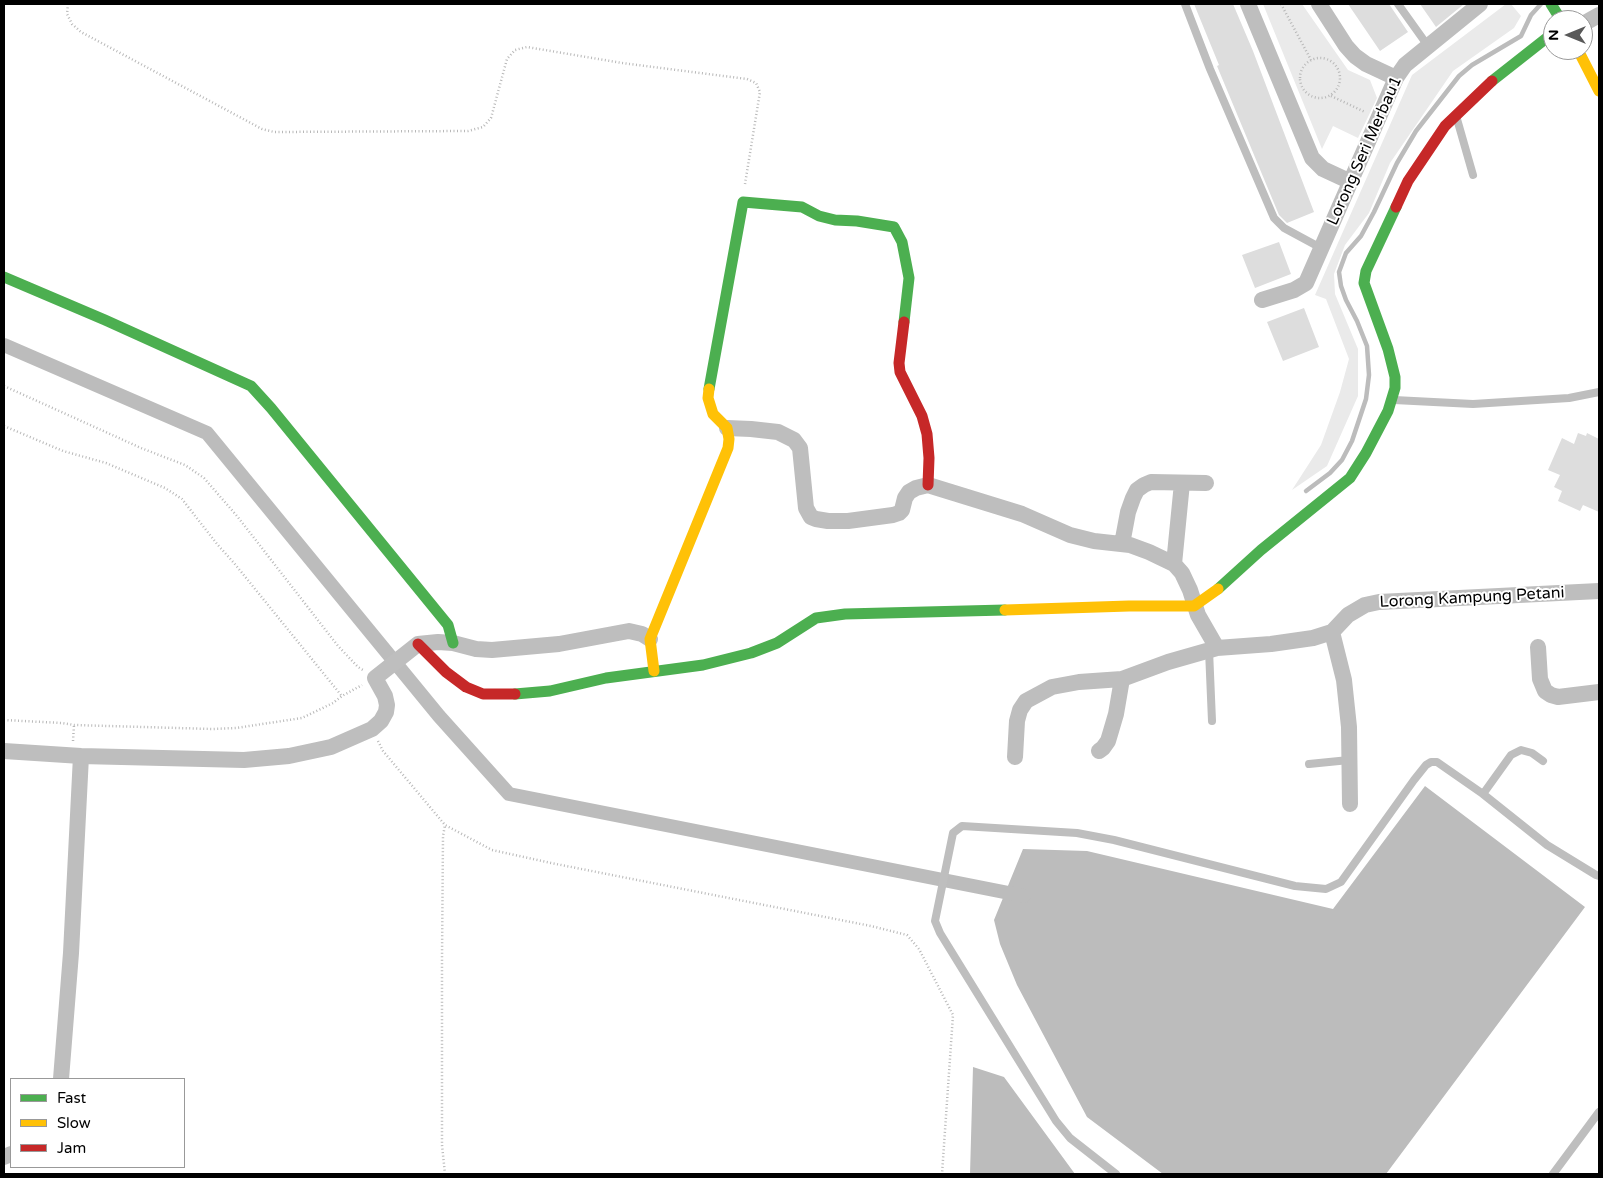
<!DOCTYPE html>
<html>
<head>
<meta charset="utf-8">
<style>
  body { margin:0 }
  #map { position:relative; width:1603px; height:1178px; overflow:hidden; background:#fff; font-family:"Varela Round",sans-serif }
  canvas { display:block }
  .frame { position:absolute; inset:0; border:5px solid #000; pointer-events:none }
  .legend { position:absolute; left:10px; top:1078px; width:175px; height:90px; box-sizing:border-box; background:#fff; border:1px solid #999; margin:0; padding:6px 9px; list-style:none; font-size:15px; color:#000 }
  .legend li { display:flex; align-items:center; gap:10px; height:25px }
  .legend b { width:25px; border:1px solid #999 }
  .north { position:absolute; left:1543px; top:10px; width:50px; height:50px; box-sizing:border-box; background:#fff; border:1px solid #999; border-radius:50%; rotate:270deg; font-size:14px; font-weight:700; line-height:20px; text-align:center; color:#000 }
  .north::after { content:''; display:block; margin:auto; width:18px; height:22px; background:#595959; clip-path:polygon(50% 0,100% 100%,50% 72%,0 100%) }
</style>
</head>
<body>
<div id="map">
<canvas width="1603" height="1178"></canvas>
<div class="frame"></div>
<ul class="legend">
<li><b style="height:6px;background:#4caf50"></b>Fast</li>
<li><b style="height:6px;background:#ffc107"></b>Slow</li>
<li><b style="height:6px;background:#c62828"></b>Jam</li>
</ul>
<div class="north">N</div>
</div>
<script>
const c = document.querySelector('canvas').getContext('2d');
c.lineJoin = 'round';
function fill(path, color) { c.fillStyle = color; c.fill(path, 'evenodd'); }
const poly = rows => new Path2D(rows.map(r => 'M' + r).join(''));
function strokePath(path, color, width, dash) { c.strokeStyle = color; c.lineWidth = width; c.lineCap = dash ? 'butt' : 'round'; c.setLineDash(dash || []); c.stroke(path); }
function label(font, color, halo, rows, align = 'center') {
  c.font = font + ' "Varela Round",sans-serif'; c.lineWidth = 4; c.setLineDash([]); c.textBaseline = 'middle'; c.strokeStyle = halo; c.fillStyle = color; for (const [text, x, y, turn = 0] of rows) {
    c.save(); c.translate(x, y); c.rotate((+turn || 0) * Math.PI / 180); c.textAlign = isNaN(turn) ? turn : align; if (halo) c.strokeText(text, 0, 0); c.fillText(text, 0, 0); c.restore();
  }
}
const green = poly([
  [1263,4,1302,4,1348,70,1370,80,1377,98,1358,138,1333,126,1322,149],
  [1506,4,1511,4,1521,16,1514,28,1453,71,1390,163,1369,213,1345,245,1334,274,1335,294,1358,349,1358,396,1327,466,1292,490,1321,445,1340,392,1349,359,1326,299,1315,295,1412,75]
]);
const water = poly([
  [1425,786,1585,907,1386,1174,1163,1174,1087,1117,1017,985,1000,944,994,920,1023,849,1087,851,1333,909],
  [973,1067,1004,1077,1075,1174,970,1174]
]);
const stream = poly([
  [1306,491,1330,473,1342,460,1352,441,1366,399,1369,375,1367,346,1357,321,1346,300,1341,286,1339,272,1346,253,1361,236,1374,212,1397,163,1416,131,1459,76,1472,65,1521,36,1531,15,1541,4]
]);
const canal = poly([
  [4,345,207,433,439,716,509,794,1024,896]
]);
const building = poly([
  [1194,4,1233,4,1253,51,1314,212,1287,223,1279,215,1217,66,1219,65],
  [1348,4,1389,4,1408,32,1380,51],
  [1420,4,1464,4,1436,27],
  [1279,242,1291,274,1255,288,1242,255],
  [1304,308,1319,347,1283,361,1267,322],
  [1578,433,1586,436,1587,433,1599,439,1599,512,1583,505,1580,511,1558,501,1562,491,1554,487,1560,475,1548,470,1562,438,1574,444]
]);
const path = poly([
  [68,4,67,14,72,24,81,32,262,129,274,132,468,131,483,127,491,118,507,59,515,50,527,47,622,63,747,79,756,83,760,92,745,184],
  [1281,4,1311,60],
  '1300 78a20 20 0 1 1 40 0a20 20 0 1 1-40 0Z',
  [1331,96,1365,112],
  [4,386,141,448,185,465,204,478,237,516,338,646,358,667,363,670],
  [4,426,63,451,106,463,165,488,182,499,217,544,234,563,341,695],
  [4,720,62,723,74,725,212,729,236,728,302,718,333,703,342,696,362,685],
  [73,741,74,725],
  [378,741,383,751,445,825,492,850,551,863,871,926,907,935,919,949,953,1015,942,1174],
  [445,1174,442,1145,442,960,443,836,445,825]
]);
const lane = poly([
  [1185,4,1210,69,1274,218,1284,228,1321,248],
  [1398,4,1428,46],
  [1457,119,1473,175],
  [1394,400,1473,404,1569,398,1599,392],
  [1209,650,1212,721],
  [1543,761,1532,753,1521,750,1511,755,1483,794,1547,845,1596,875,1599,876],
  [1309,764,1349,760],
  [1116,1174,1070,1138,1056,1121,940,933,935,921,953,833,962,826,1077,833,1114,840,1295,886,1326,889,1341,882,1414,780,1426,765,1431,762,1437,762,1483,794],
  [1553,1174,1599,1112]
]);
const street = poly([
  [1248,4,1312,158,1323,169,1351,182],
  [1319,4,1346,46,1355,56,1366,64,1396,78],
  [1583,24,1599,15],
  [1262,300,1294,290,1306,283,1396,78,1405,65,1480,4],
  [727,428,751,429,778,432,794,440,800,448,806,508,811,517,816,519,828,521,848,521,893,515,899,513,902,510,905,498,909,492,916,488,928,485,1022,514,1070,535,1094,541,1130,545,1149,552,1174,564,1182,573,1190,590,1198,615,1217,648],
  [1122,544,1128,512,1133,498,1137,490,1144,485,1151,482,1206,483],
  [1174,564,1182,483],
  [1332,632,1344,680,1349,727,1350,804],
  [1538,647,1540,679,1545,691,1551,695,1558,697,1599,692],
  [4,751,81,756,244,760,289,756,331,747,372,729,381,721,386,712,387,705,385,696,375,678,418,644,438,642,453,643,476,649,492,650,559,644,629,631,642,634,650,639],
  [1099,751,1103,748,1108,741,1111,731,1116,714,1122,679],
  [1015,757,1017,721,1020,710,1026,701,1052,687,1079,682,1122,679,1168,662,1217,648,1271,644,1313,638,1332,632,1348,615,1365,605,1379,602,1599,591],
  [61,1079,71,953,81,756],
  [4,1157,11,1154]
]);
const fast = poly([
  [1551,4,1561,20],
  [1492,81,1553,33],
  [4,277,105,320,251,386,271,408,448,625,453,643],
  [709,389,743,202,802,207,819,216,835,220,857,221,894,227,902,242,909,278,904,322],
  [1218,589,1261,550,1350,478,1366,453,1388,411,1395,388,1395,377,1388,349,1364,283,1366,271,1396,207],
  [515,694,550,691,606,678,703,665,751,653,777,643,816,618,845,614,1005,610]
]);
const slow = poly([
  [1578,50,1599,91],
  [1005,610,1129,606,1194,606,1218,589],
  [654,671,650,639,728,448,729,439,727,428,713,414,708,398,709,389]
]);
const jam = poly([
  [1396,207,1408,181,1445,126,1492,81],
  [904,322,899,363,900,372,922,416,927,434,929,458,928,485],
  [418,644,446,672,466,687,483,694,515,694]
]);
const streetNames = [
  ["Lorong Seri Merbau1",1365,151,-66],
  ["Lorong Kampung Petani",1472,598,-3]
];
fill(green, '#eaeaea');
fill(water, '#bcbcbc');
strokePath(stream, '#bcbcbc', 4.5);
strokePath(canal, '#bcbcbc', 14);
fill(building, '#ddd');
strokePath(path, '#b8b8b8', 2.5, [1, 2.5]);
strokePath(lane, '#bebebe', 8);
strokePath(street, '#bebebe', 16);
strokePath(fast, '#4caf50', 11);
strokePath(slow, '#ffc107', 11);
strokePath(jam, '#c62828', 11);
label('16px', '#000', '#fff', streetNames);
</script>
</body>
</html>
